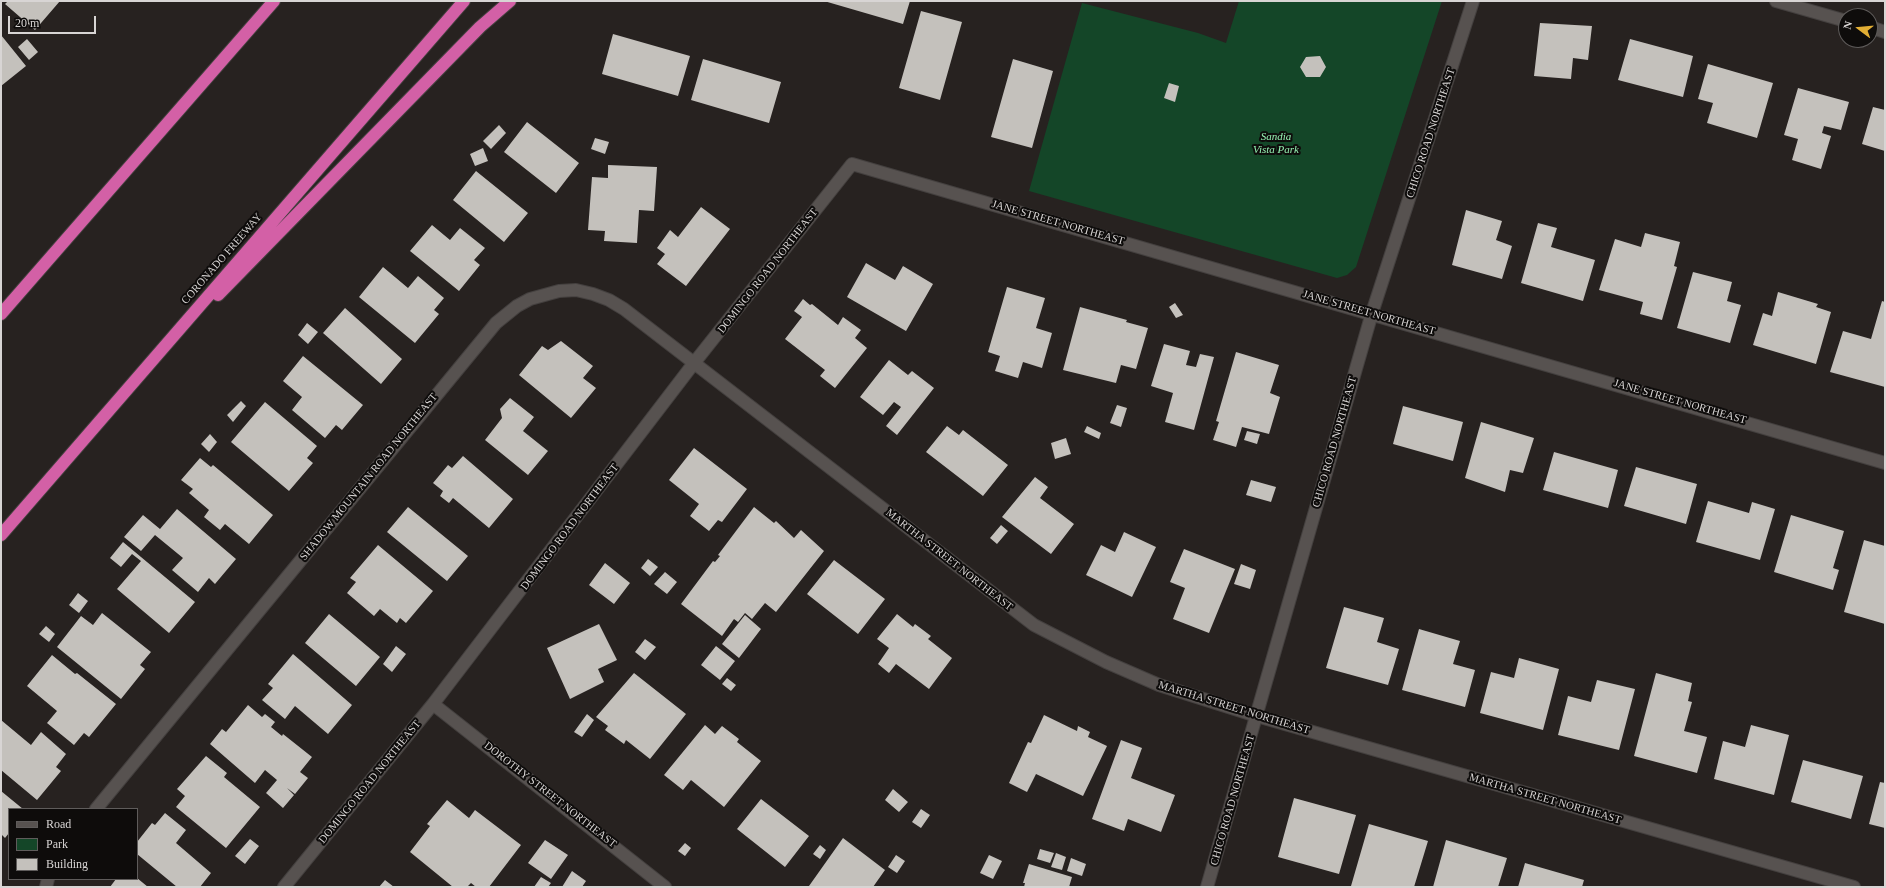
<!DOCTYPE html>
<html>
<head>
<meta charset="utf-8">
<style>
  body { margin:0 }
  #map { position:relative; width:1886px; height:888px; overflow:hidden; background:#272220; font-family:"Times New Roman",serif }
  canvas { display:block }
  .frame { position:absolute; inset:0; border:2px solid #d8d5d4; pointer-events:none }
  .legend { position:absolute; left:8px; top:808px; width:130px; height:72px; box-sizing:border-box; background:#0e0c0b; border:1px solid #5f5c5b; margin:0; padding:5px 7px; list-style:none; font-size:12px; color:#d8d5d4 }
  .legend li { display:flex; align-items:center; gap:8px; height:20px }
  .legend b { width:20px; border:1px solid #5f5c5b }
  .north { position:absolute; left:1838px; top:8px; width:40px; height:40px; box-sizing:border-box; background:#0e0c0b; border:1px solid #5f5c5b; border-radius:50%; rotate:286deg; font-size:11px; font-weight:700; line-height:16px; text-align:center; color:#d8d5d4 }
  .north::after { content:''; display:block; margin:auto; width:14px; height:18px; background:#e2ae34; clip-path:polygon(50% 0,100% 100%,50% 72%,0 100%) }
  .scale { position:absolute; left:8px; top:16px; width:88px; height:18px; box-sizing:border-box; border:2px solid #d8d5d4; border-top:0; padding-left:5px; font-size:12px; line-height:14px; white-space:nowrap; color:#d8d5d4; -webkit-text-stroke:3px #0e0c0b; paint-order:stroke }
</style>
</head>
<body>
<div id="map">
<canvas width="1886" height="888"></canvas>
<div class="frame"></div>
<ul class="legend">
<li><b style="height:5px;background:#575250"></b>Road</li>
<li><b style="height:11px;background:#144628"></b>Park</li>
<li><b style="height:11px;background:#c4c1bc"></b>Building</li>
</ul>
<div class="north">N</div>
<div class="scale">20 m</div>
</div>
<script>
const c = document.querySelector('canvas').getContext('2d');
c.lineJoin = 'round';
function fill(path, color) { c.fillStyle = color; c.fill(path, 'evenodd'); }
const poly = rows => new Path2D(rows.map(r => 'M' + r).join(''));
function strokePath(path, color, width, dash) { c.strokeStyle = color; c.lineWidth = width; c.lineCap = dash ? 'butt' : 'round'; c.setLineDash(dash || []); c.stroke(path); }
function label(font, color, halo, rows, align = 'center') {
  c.font = font + ' "Times New Roman",serif'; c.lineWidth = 4; c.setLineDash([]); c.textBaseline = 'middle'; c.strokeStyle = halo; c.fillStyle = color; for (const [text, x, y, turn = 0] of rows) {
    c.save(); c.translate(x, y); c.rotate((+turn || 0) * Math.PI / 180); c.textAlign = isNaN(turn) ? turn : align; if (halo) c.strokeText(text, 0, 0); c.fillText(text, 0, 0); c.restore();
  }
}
const green = poly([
  [1239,1,1442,1,1356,267,1347,275,1337,278,1029,191,1082,3,1198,33,1226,43]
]);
const building = poly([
  [8,1,60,1,35,30,5,4],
  [824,1,910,1,903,24],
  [921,11,962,22,940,100,899,88],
  [1540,23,1592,26,1588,60,1573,58,1571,79,1534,76],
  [613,34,690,56,678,96,602,74],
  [1,35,26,66,1,86],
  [27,39,38,52,29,60,18,47],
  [1630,39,1693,56,1683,97,1618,80],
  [1320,56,1326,67,1320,77,1306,77,1300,67,1306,57],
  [703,59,781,82,769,123,691,100],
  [1013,59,1053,71,1032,148,991,137],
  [1708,64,1773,83,1757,138,1707,123,1713,103,1698,99],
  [1169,83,1179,86,1175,102,1164,98],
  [1798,88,1849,102,1841,130,1824,126,1822,133,1831,136,1821,169,1792,160,1798,139,1784,135],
  [1873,107,1885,110,1885,151,1862,144],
  [527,122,579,163,556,193,504,152],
  [499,125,506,133,491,149,483,141],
  [595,138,609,142,605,154,591,149],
  [483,148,488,161,475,166,470,154],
  [608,165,657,167,654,211,639,210,637,243,604,241,605,231,588,230,592,177,608,178],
  [476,171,528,213,504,242,453,200],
  [701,207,730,229,686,286,657,264,665,254,657,248,670,230,678,237],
  [1466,210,1502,221,1496,240,1512,246,1502,279,1452,265],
  [1538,223,1557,228,1551,247,1595,260,1583,301,1521,283],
  [432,225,450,240,460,228,485,248,474,260,480,265,459,291,410,251],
  [1645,233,1680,242,1674,266,1677,267,1662,320,1640,314,1643,302,1599,290,1615,239,1641,247],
  [866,263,895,280,903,266,933,284,906,331,847,297],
  [383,267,408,288,418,276,444,298,434,310,439,314,415,343,359,297],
  [1693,272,1732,282,1727,301,1741,305,1730,343,1677,328],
  [1007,287,1045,298,1036,328,1052,333,1042,368,1023,362,1018,378,995,371,1000,356,988,352],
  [1778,292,1818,304,1816,307,1831,312,1816,364,1753,345,1763,313,1772,316],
  [803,299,810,305,812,304,838,325,843,317,861,330,855,338,867,348,835,388,820,376,825,370,785,339,802,317,794,311],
  [1882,301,1885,302,1885,387,1830,372,1843,331,1871,339],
  [1175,303,1183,315,1176,318,1169,307],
  [1080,307,1127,320,1126,322,1148,328,1136,369,1121,365,1116,383,1063,370],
  [345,308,402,359,381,384,323,333],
  [307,323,318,332,308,344,298,335],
  [561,341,593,366,583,378,596,388,571,418,519,375,542,346,548,350],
  [1164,344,1190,351,1186,365,1196,367,1200,354,1214,357,1194,430,1165,422,1173,393,1151,386],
  [1236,352,1279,365,1270,393,1280,397,1269,434,1242,427,1236,447,1213,440,1219,422,1216,421],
  [303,356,363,405,342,430,336,425,325,438,292,410,302,397,283,381],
  [889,360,908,375,912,371,934,388,897,435,886,426,901,407,894,402,883,415,860,397],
  [510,398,534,417,523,431,548,451,528,475,485,440,502,418,500,409],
  [241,401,246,406,233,422,227,415],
  [265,402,317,446,307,458,313,463,289,491,231,442],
  [1117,405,1127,408,1121,427,1110,423],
  [1403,406,1463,422,1453,461,1393,444],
  [1481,422,1534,438,1523,473,1510,470,1505,492,1465,478],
  [947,426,959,435,963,430,1008,465,983,496,926,452],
  [1087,426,1101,433,1099,439,1084,432],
  [1247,431,1260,434,1257,444,1244,440],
  [210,434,217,442,209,452,201,444],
  [1066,438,1071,454,1055,459,1051,443],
  [694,448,747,489,722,522,718,520,709,531,690,516,699,504,669,480],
  [1554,452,1618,470,1608,508,1543,490],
  [463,456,513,499,489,528,453,498,449,503,440,496,443,491,433,483,448,465,452,468],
  [200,458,211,467,213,465,273,515,249,544,225,524,220,530,204,517,209,510,189,493,193,489,181,480],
  [1636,467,1697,484,1686,524,1624,506],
  [1035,477,1048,487,1040,498,1074,524,1051,554,1002,517],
  [1251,480,1276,487,1271,502,1246,495],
  [1708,501,1749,513,1752,502,1775,509,1760,560,1696,542],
  [408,507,468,556,447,581,387,532],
  [754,507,774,523,776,521,794,538,801,530,824,551,776,612,765,603,752,619,745,613,738,622,734,619,722,636,681,604,713,561,715,562,720,556,718,555],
  [177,509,236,559,215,584,209,578,198,592,172,570,183,558,155,535,141,551,124,537,143,515,160,529],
  [1791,515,1844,531,1833,568,1839,570,1833,590,1774,572],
  [1001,525,1008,531,997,544,990,538],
  [1124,532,1156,547,1132,597,1086,575,1101,545,1115,552],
  [1864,540,1885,546,1885,624,1844,612],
  [123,542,195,602,169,633,117,589,141,561,132,554,121,567,110,558],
  [378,545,433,591,406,623,400,618,397,623,380,609,374,616,347,593,356,582,350,578],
  [1184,549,1235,569,1209,633,1173,619,1185,588,1170,582],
  [648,559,658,567,650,576,641,568],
  [834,560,885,599,858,634,807,594],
  [605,563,630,583,614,604,589,585],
  [1241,564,1256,570,1250,589,1234,584],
  [665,572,677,582,667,594,654,584],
  [78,593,88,601,79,613,69,605],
  [1344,607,1384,618,1377,642,1399,649,1388,685,1326,668],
  [102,613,151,652,140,665,145,669,121,699,57,647,81,616,93,625],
  [329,614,380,657,356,686,305,643],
  [897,614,913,627,915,624,931,636,928,639,952,658,929,689,896,664,889,673,878,664,889,648,877,639],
  [745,615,761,629,739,658,722,644],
  [599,624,617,660,598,669,604,682,570,699,547,648],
  [46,626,55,634,49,642,39,634],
  [1419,629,1460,641,1453,664,1475,670,1465,707,1402,690],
  [645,639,656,647,645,660,635,652],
  [396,646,406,654,392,672,383,664],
  [716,646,735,661,720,680,701,665],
  [293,654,352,705,328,734,295,706,285,719,262,700,273,688,268,684],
  [52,655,75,674,77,673,116,704,89,737,84,733,74,745,47,723,57,711,27,686],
  [1519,658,1559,669,1543,730,1480,713,1491,672,1514,678],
  [634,673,686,714,650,759,626,740,624,744,605,730,608,726,596,717],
  [1656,673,1692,683,1688,701,1692,702,1684,731,1707,737,1697,773,1634,756],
  [727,678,736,685,731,691,722,684],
  [1597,680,1635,689,1619,750,1558,735,1568,696,1591,702],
  [248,705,262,717,265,714,275,722,271,727,282,736,283,734,312,757,300,772,308,778,295,794,287,788,294,795,283,808,266,793,277,780,265,770,255,783,210,744,222,729,226,732],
  [587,714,594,720,582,737,574,732],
  [1044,715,1077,731,1078,726,1090,732,1088,737,1107,746,1083,796,1036,774,1027,792,1009,783,1028,742,1031,743],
  [1,720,31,745,41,732,66,754,56,767,61,771,37,800,1,770],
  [705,725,715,734,722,726,739,739,737,742,761,761,724,807,691,780,683,790,664,775],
  [1751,725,1789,735,1774,795,1714,779,1723,741,1745,747],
  [1121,740,1142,748,1131,778,1175,795,1161,832,1128,819,1124,831,1092,819],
  [206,756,227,773,224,777,260,807,226,848,176,807,185,796,177,789],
  [1803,760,1863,776,1851,819,1791,802],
  [1880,782,1885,783,1885,828,1869,824],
  [893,789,908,802,899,812,885,800],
  [1,791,23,809,9,809,9,833,5,838,1,834],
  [1294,798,1356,815,1339,874,1278,857],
  [761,799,809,836,785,867,737,829],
  [447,800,469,818,475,810,521,845,489,887,476,887,471,883,467,887,453,887,410,852,430,826,427,824],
  [921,809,930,815,921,828,912,822],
  [165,813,186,830,176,843,211,873,200,887,177,887,137,854,137,842,152,823,155,825],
  [1369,824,1428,841,1414,887,1351,886],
  [843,838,885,870,873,887,810,887,809,886],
  [250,839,259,846,245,864,235,856],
  [545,840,568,855,551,879,528,863],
  [1446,840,1507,858,1498,887,1433,887],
  [685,843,691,848,685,856,678,851],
  [820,845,826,850,820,859,813,854],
  [1040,849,1054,853,1050,863,1037,859],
  [1056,853,1066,857,1062,870,1051,867],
  [896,855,905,861,897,873,888,867],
  [989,855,1002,861,993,879,980,873],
  [1071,858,1086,864,1082,876,1067,871],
  [1525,863,1584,880,1582,887,1518,887],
  [1029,864,1072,877,1069,887,1024,887,1025,883,1023,883],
  [572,871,586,881,582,887,562,887],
  [541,877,551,883,548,887,534,887],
  [137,878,148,887,110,887,116,879,137,879],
  [385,880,394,887,379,887]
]);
const street = poly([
  [1776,1,1846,21],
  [1870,27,1885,32],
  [433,704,665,887],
  [96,809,496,323,517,306,530,299,559,291,576,290,593,294,609,300,624,309,1034,625,1106,662,1159,685,1257,716,1854,887],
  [46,887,48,879],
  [284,887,433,704,694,363,852,164,1885,463],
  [1207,887,1372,313,1473,1]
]);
const highway = poly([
  [218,295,480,27,510,1],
  [1,314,274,1],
  [1,535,464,1]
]);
const streetNames = [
  ["CHICO ROAD NORTHEAST",1431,133,-72],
  ["JANE STREET NORTHEAST",1058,223,16],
  ["CORONADO FREEWAY",222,259,-49],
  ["DOMINGO ROAD NORTHEAST",768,271,-52],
  ["JANE STREET NORTHEAST",1369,313,16],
  ["JANE STREET NORTHEAST",1680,402,16],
  ["CHICO ROAD NORTHEAST",1335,442,-74],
  ["SHADOW MOUNTAIN ROAD NORTHEAST",369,477,-51],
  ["DOMINGO ROAD NORTHEAST",570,527,-53],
  ["MARTHA STREET NORTHEAST",949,560,38],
  ["MARTHA STREET NORTHEAST",1234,708,17],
  ["DOMINGO ROAD NORTHEAST",370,782,-51],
  ["DOROTHY STREET NORTHEAST",550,795,38],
  ["MARTHA STREET NORTHEAST",1545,799,16],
  ["CHICO ROAD NORTHEAST",1233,800,-74]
];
const parkNames = [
  ["Sandia",1276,137],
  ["Vista Park",1276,150]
];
fill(green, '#144628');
fill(building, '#c4c1bc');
strokePath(street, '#44403f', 14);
strokePath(highway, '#44403f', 14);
strokePath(street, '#575250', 12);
strokePath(highway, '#d360a6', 12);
label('11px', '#d8d5d4', '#0e0c0b', streetNames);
label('italic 11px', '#96f3b4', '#0e0c0b', parkNames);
</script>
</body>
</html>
